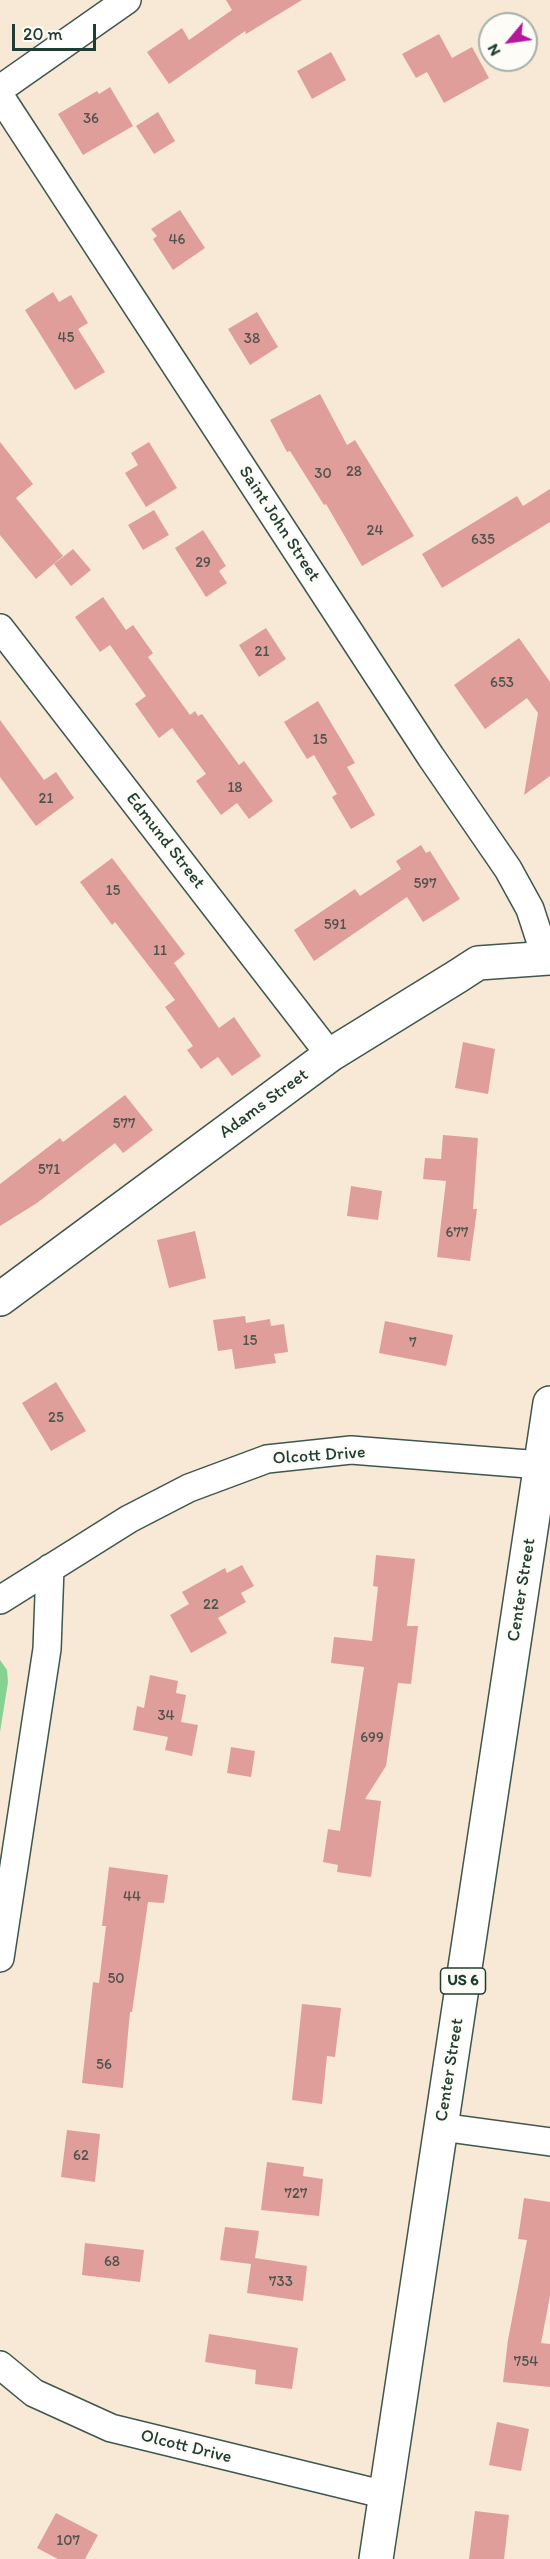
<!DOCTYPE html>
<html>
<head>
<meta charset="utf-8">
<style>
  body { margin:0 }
  #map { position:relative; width:550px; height:2559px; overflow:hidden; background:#f7e9d5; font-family:Itim,sans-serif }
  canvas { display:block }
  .north { position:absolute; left:478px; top:12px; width:60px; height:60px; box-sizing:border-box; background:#fdfcf7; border:2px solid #a4b0a9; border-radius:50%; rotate:241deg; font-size:16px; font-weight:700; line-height:24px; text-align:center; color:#1f3d34 }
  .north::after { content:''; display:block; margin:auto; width:21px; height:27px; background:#b5179e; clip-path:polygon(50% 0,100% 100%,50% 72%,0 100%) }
  .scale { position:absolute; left:12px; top:24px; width:84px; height:27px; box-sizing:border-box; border:3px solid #1f3d34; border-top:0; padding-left:8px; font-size:18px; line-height:21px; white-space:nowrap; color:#1f3d34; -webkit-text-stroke:4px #fdfcf7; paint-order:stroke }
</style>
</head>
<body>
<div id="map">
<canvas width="550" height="2559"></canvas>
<div class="north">N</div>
<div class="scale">20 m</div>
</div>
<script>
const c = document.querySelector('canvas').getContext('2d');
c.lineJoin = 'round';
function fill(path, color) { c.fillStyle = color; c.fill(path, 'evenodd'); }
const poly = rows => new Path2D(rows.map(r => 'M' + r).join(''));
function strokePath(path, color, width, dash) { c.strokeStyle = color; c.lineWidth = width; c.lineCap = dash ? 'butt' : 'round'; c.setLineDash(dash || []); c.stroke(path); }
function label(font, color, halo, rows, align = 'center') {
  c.font = font + ' Itim,sans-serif'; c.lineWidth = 5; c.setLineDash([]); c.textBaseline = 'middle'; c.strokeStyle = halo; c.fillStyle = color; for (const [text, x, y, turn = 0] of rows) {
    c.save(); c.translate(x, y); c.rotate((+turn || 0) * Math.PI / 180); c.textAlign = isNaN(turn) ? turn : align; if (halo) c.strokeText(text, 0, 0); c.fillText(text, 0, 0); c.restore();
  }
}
const green = poly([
  [0,1660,7,1670,8,1682,0,1732]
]);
const building = poly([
  [226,0,302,0,246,34,245,31,169,84,147,52,182,28,189,40,232,10],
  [439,34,452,58,472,47,489,78,444,103,427,72,416,78,402,54],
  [331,52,346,80,312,99,297,71],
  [110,87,133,126,83,155,58,114,97,91,99,94],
  [158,112,175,141,154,154,136,126],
  [180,210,205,248,173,270,153,239,157,236,151,229],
  [53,292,59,302,71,295,88,323,78,329,105,372,75,390,25,310],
  [257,312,278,347,250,365,228,329],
  [320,394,347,445,355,440,414,536,362,566,326,504,324,505,290,451,287,452,270,420],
  [0,442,33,484,16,498,63,556,36,579,0,535],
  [149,442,177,488,146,507,125,473,138,465,131,453],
  [550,489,550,522,442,588,422,554,517,496,523,506],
  [154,510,169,535,143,550,128,525],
  [203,530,226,566,219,571,227,583,206,597,175,548],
  [73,549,91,570,71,586,54,564],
  [103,597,126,630,133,625,153,653,148,657,190,715,195,711,198,716,202,714,239,765,244,761,273,801,249,819,237,803,221,815,196,781,206,774,172,728,159,738,135,704,146,696,110,645,100,652,75,617],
  [266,628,286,659,259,677,239,645],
  [519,638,550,682,550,776,524,795,538,713,527,698,485,729,454,685],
  [318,701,355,763,347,767,375,815,351,829,332,797,337,794,314,755,307,759,284,722],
  [0,720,44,780,56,772,74,798,36,826,0,777],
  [421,845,426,853,430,851,460,899,423,922,407,897,314,961,294,930,355,889,360,896,401,869,396,861],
  [112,858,185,954,174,963,219,1028,234,1017,261,1056,232,1076,218,1057,201,1069,187,1050,193,1046,165,1007,175,1000,115,922,112,925,80,882],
  [463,1042,495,1049,488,1094,455,1088],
  [125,1095,153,1130,123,1153,115,1143,37,1203,0,1226,0,1184,60,1138,63,1142],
  [443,1135,478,1138,473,1209,477,1209,470,1261,437,1257,446,1181,423,1179,425,1158,441,1159],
  [351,1186,382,1191,378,1220,347,1216],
  [195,1231,206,1278,169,1288,157,1240],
  [245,1316,246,1323,270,1319,271,1326,284,1324,288,1352,274,1354,276,1363,235,1369,232,1349,218,1351,213,1320],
  [385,1321,453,1335,446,1366,379,1353],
  [56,1382,86,1431,51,1451,22,1403],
  [376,1555,415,1559,407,1626,418,1626,411,1684,398,1683,386,1766,365,1799,381,1801,371,1877,337,1872,338,1865,323,1862,328,1829,340,1831,364,1667,331,1663,334,1637,372,1641,378,1587,373,1586],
  [242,1565,254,1586,241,1593,246,1602,218,1618,227,1633,191,1653,170,1615,189,1604,182,1592,225,1568,227,1573],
  [150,1675,178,1681,176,1693,186,1695,181,1722,198,1725,192,1756,165,1750,168,1737,133,1730,137,1706,144,1708],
  [231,1747,255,1751,251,1777,227,1773],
  [109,1867,168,1875,164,1903,148,1902,132,2012,130,2012,123,2088,82,2083,93,1982,99,1983,106,1926,102,1926],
  [302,2004,341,2008,335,2057,327,2056,322,2104,292,2100],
  [67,2130,100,2134,95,2182,61,2177],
  [267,2162,304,2167,303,2176,323,2179,319,2216,261,2210],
  [524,2198,550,2202,550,2296,541,2343,550,2344,550,2387,503,2382,508,2340,527,2240,518,2239],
  [225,2227,259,2231,255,2258,307,2266,303,2301,247,2293,251,2264,220,2260],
  [85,2243,144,2250,140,2282,82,2275],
  [209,2334,298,2348,292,2389,255,2384,256,2370,205,2362],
  [497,2422,529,2429,521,2471,489,2465],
  [475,2511,509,2515,504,2559,469,2559],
  [56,2513,98,2535,85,2559,58,2559,37,2548]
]);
const street = poly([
  [0,89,127,0],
  [0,96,431,757,508,869,530,909,546,958],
  [0,628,330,1055],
  [0,1600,129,1519,189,1488,267,1459,351,1450,541,1465],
  [0,1958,47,1649,50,1568],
  [441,2127,550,2142],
  [0,2365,34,2393,111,2428,386,2495]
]);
const secondary = poly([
  [0,1299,330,1055,458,976,478,963,550,958]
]);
const primary = poly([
  [376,2559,550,1403]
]);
const numberNames = [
  ["36",91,119],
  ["46",177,240],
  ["45",66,338],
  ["38",252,339],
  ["28",354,472],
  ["30",323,474],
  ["24",375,531],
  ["635",483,540],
  ["29",203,563],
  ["21",262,652],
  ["653",502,683],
  ["15",320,740],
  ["18",235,788],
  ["21",46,799],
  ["597",425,884],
  ["15",113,891],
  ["591",335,925],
  ["11",160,951],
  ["577",124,1124],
  ["571",49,1170],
  ["677",457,1233],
  ["15",250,1341],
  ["7",413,1343],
  ["25",56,1418],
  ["22",211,1605],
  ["34",166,1716],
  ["699",372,1738],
  ["44",132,1897],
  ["50",116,1979],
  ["56",104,2065],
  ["62",81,2156],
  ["727",296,2194],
  ["68",112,2262],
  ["733",281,2282],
  ["754",526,2362],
  ["107",68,2541]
];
const shields = [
  [463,1981,45]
];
const shieldNames = [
  ["US 6",463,1981]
];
const streetNames = [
  ["Saint John Street",279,524,57],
  ["Edmund Street",165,841,52],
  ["Adams Street",264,1104,-36],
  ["Olcott Drive",319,1456,-4],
  ["Center Street",522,1590,-81],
  ["Center Street",450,2070,-81],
  ["Olcott Drive",186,2447,14]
];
fill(green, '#86d290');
fill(building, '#e09e9b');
strokePath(street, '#3f574c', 30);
strokePath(secondary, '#3f574c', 36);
strokePath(primary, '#3f574c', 36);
strokePath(street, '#fff', 27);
strokePath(secondary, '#fff', 33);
strokePath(primary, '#fff', 33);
label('15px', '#4f554e', null, numberNames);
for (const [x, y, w] of shields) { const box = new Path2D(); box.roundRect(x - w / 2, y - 13, w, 26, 4.5); c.fillStyle = '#fdfcf7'; c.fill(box); strokePath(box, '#1f3d34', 1.5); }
label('bold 16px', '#1f3d34', null, shieldNames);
label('18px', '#1f3d34', '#fdfcf7', streetNames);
</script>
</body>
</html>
